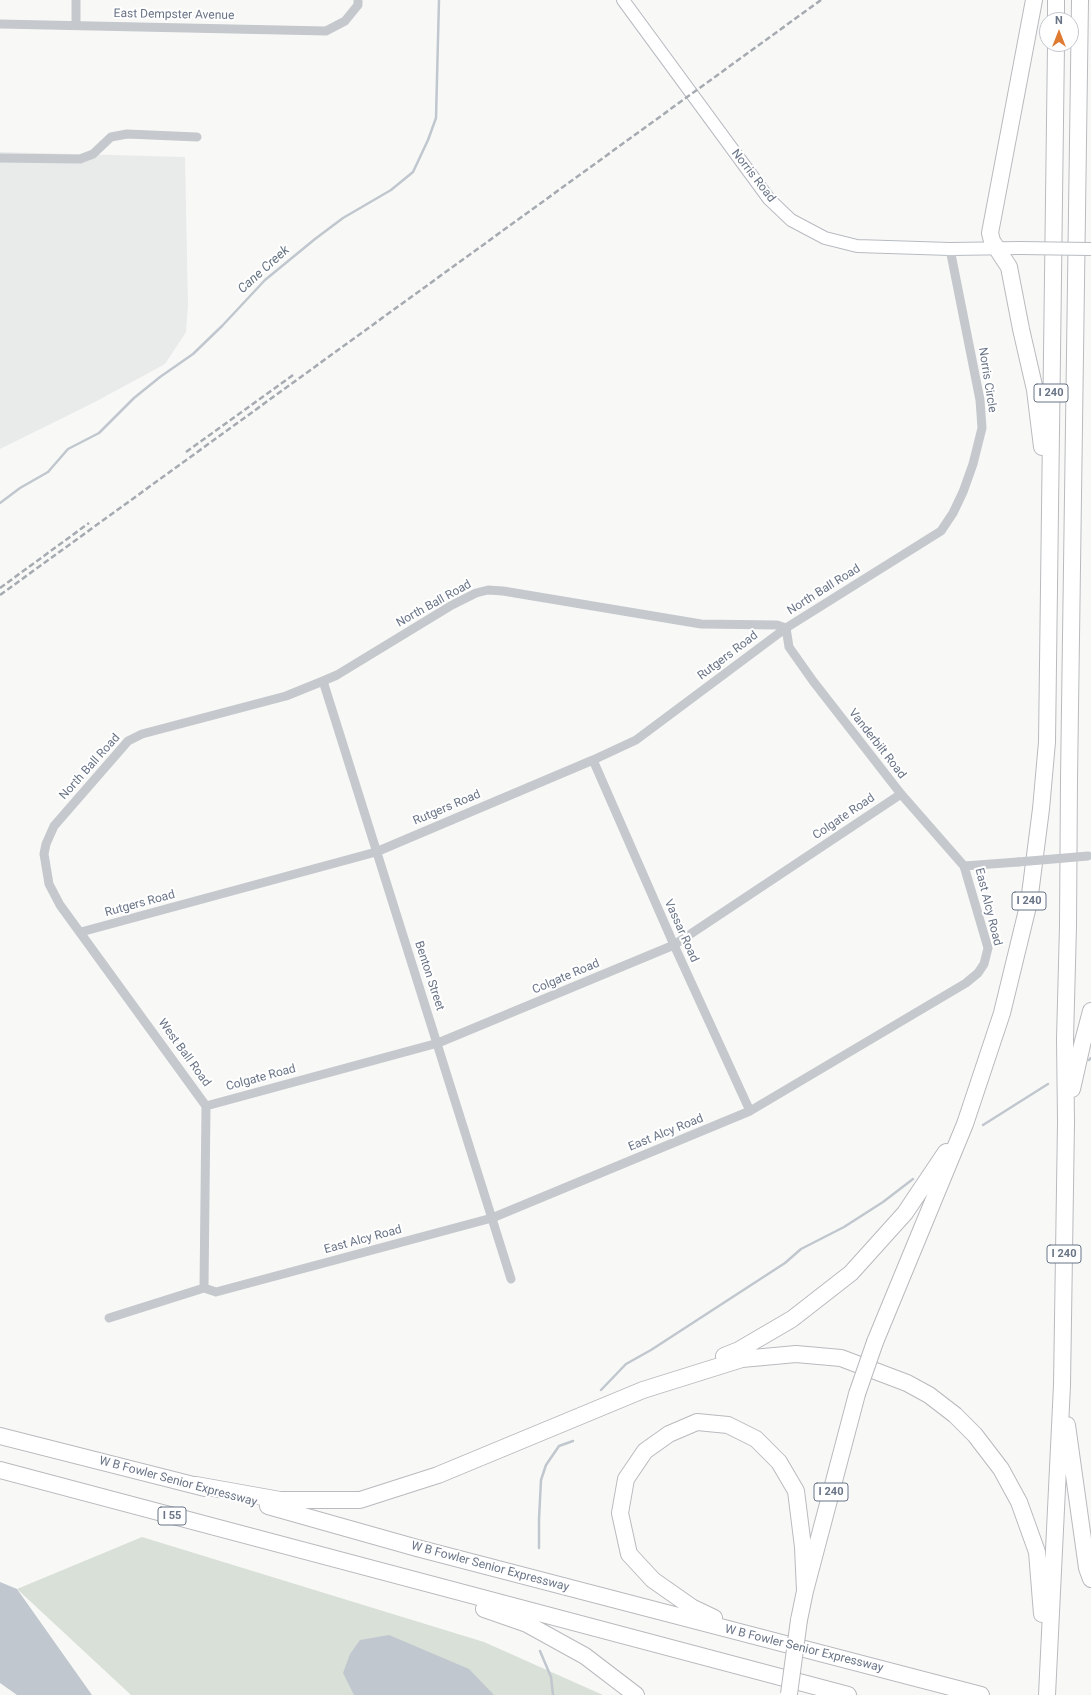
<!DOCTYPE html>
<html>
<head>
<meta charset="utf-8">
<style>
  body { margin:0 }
  #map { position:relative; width:1091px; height:1695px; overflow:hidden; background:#f8f9f7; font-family:Roboto,sans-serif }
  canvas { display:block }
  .north { position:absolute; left:1039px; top:12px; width:40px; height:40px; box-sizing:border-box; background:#fff; border:1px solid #c3c7cf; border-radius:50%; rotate:0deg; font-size:11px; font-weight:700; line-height:16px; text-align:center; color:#697487 }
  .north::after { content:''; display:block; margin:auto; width:14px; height:18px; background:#df7b31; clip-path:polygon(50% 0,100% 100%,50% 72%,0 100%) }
</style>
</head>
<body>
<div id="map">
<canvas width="1091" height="1695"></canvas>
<div class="north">N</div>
</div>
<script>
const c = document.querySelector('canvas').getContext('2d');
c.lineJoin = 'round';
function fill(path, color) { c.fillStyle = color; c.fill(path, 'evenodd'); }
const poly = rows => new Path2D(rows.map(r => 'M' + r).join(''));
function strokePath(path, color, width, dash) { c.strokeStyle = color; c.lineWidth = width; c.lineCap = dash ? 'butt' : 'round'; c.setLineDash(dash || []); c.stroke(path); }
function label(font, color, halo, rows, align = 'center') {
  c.font = font + ' Roboto,sans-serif'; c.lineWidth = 4; c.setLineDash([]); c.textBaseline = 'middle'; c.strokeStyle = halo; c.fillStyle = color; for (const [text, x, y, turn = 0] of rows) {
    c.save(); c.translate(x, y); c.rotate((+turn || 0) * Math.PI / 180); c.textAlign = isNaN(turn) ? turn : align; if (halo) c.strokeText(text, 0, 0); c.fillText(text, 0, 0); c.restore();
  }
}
const built = poly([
  [0,152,185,157,188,305,186,332,165,364,95,402,0,449]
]);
const green = poly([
  [142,1537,484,1642,603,1695,131,1695,17,1589]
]);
const water = poly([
  [0,1582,17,1589,92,1695,17,1695,0,1683],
  [389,1635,469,1669,494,1695,354,1695,343,1673,350,1654,360,1640]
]);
const stream = poly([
  [0,503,20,488,48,472,68,449,99,433,134,398,160,377,193,354,222,326,265,280,315,239,343,218,391,190,413,172,428,140,436,118,439,0],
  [1089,1060,1091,1058],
  [983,1125,1048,1084],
  [601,1390,626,1364,651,1350,785,1263,801,1249,844,1227,883,1202,913,1179],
  [539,1548,539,1519,541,1480,546,1465,559,1446,573,1441],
  [540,1651,551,1677,553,1695]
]);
const street = poly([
  [0,24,326,31,345,21,358,5,358,0],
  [76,25,76,0],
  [0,158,80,159,93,154,111,137,127,134,197,137],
  [323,681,511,1279],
  [593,760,674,945,750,1111],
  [964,866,1018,862],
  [81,932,376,852,593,760,636,740,786,628],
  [206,1106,438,1043,674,945,901,794],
  [204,1288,206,1106,60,905,49,884,44,854,46,844,54,826,128,741,142,734,286,696,323,681,337,675,452,605,476,593,488,590,503,591,701,624,777,625,786,628,941,531,953,513,963,492,973,464,982,428,980,400,950,249],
  [109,1318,204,1288,216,1292,492,1218,750,1111,966,983,978,973,984,964,988,948,964,866,901,794,813,681,789,647,786,628]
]);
const secondary = poly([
  [623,0,769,199,791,220,825,238,857,246,950,249,1020,248]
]);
const highway = poly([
  [1034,0,990,233,992,241,1009,267,1021,329,1035,390,1042,447],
  [1056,20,1056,0],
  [1072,1089,1082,1045,1091,1011],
  [875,1342,965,1124,1002,1013,1029,902,1041,809,1047,742,1056,44],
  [724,1356,739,1350,792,1319,851,1273,905,1213,946,1152],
  [1067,1425,1087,1568,1091,1579],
  [0,1436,205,1488],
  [0,1470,848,1695],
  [196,1485,280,1500,360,1500,438,1475,643,1390,742,1359,796,1354,841,1358,907,1383,929,1395,955,1415,975,1435,1001,1469,1019,1502,1037,1552,1042,1614],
  [268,1506,417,1548,981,1695],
  [484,1609,527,1624,585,1656,636,1695],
  [714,1618,693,1608,653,1580,629,1554,620,1513,626,1479,645,1451,669,1434,697,1422,728,1425,756,1439,779,1462,796,1491,803,1547,805,1591],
  [799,1620,805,1591,857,1394],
  [1047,1695,1062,1385,1066,1122,1065,1039,1068,926,1069,779,1080,0]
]);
const rail = poly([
  [186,452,293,375],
  [0,588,89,523],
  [0,595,821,0]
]);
const streetBridge = poly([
  [1018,862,1088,856]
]);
const secondaryBridge = poly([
  [1020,248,1091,249]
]);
const highwayBridge = poly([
  [857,1394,875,1342],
  [789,1694,799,1620]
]);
const shields = [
  [1051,393,34],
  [1029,901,34],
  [1064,1254,34],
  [831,1492,34],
  [172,1516,28]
];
const shieldNames = [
  ["I 240",1051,393],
  ["I 240",1029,901],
  ["I 240",1064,1254],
  ["I 240",831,1492],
  ["I 55",172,1516]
];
const streetNames = [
  ["East Dempster Avenue",174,15,1],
  ["Norris Road",753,176,52],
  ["Norris Circle",987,380,81],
  ["North Ball Road",824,590,-32],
  ["North Ball Road",434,604,-29],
  ["Rutgers Road",728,656,-37],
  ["Vanderbilt Road",877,744,52],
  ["North Ball Road",90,767,-48],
  ["Rutgers Road",447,808,-23],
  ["Colgate Road",844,817,-34],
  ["Rutgers Road",140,904,-15],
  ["East Alcy Road",988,907,76],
  ["Vassar Road",681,931,66],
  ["Benton Street",429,976,72],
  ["Colgate Road",566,977,-23],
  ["West Ball Road",184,1053,54],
  ["Colgate Road",261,1078,-15],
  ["East Alcy Road",666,1133,-22],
  ["East Alcy Road",363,1240,-15],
  ["W B Fowler Senior Expressway",178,1482,15],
  ["W B Fowler Senior Expressway",490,1567,15],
  ["W B Fowler Senior Expressway",804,1649,14]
];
const waterNames = [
  ["Cane Creek",264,270,-42]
];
fill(built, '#e9eaea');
fill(green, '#d9e0d8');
fill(water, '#c1c7ce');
strokePath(stream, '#c1c7ce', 2.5);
strokePath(secondary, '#b7bbc1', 14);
strokePath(highway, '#b8babe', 18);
strokePath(street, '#c5c8cc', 9);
strokePath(secondary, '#fff', 12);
strokePath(highway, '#fff', 16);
strokePath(rail, '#a6aab1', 2.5, [6, 3]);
strokePath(secondaryBridge, '#b7bbc1', 14, []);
strokePath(highwayBridge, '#b8babe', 18, []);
strokePath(streetBridge, '#c5c8cc', 9);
strokePath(secondaryBridge, '#fff', 12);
strokePath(highwayBridge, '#fff', 16);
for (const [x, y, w] of shields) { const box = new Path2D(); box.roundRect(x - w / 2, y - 9, w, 18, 3); c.fillStyle = '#fff'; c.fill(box); strokePath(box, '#697487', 1); }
label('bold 11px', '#697487', null, shieldNames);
label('12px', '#697487', '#fff', streetNames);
label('italic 13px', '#657482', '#fff', waterNames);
</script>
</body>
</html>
